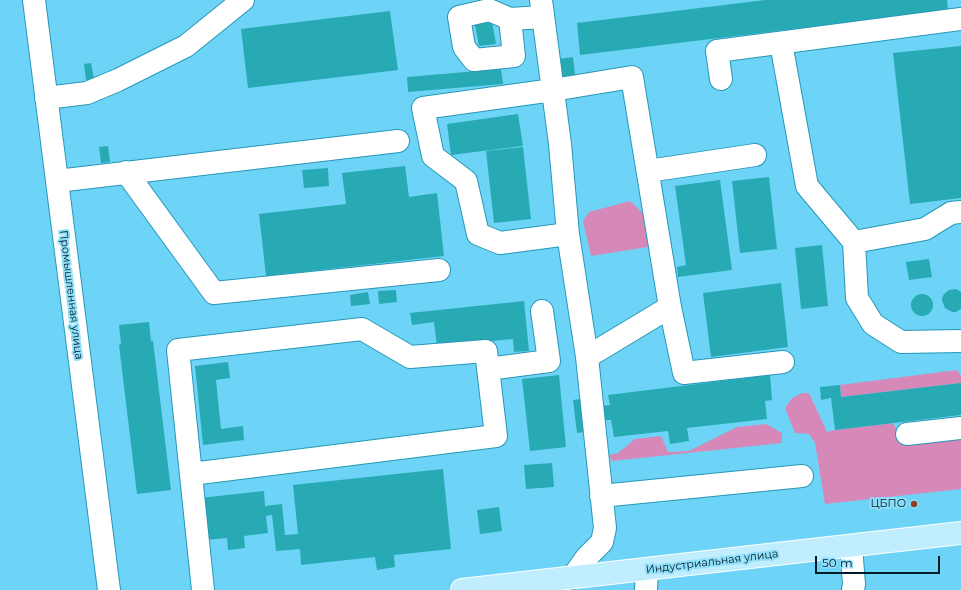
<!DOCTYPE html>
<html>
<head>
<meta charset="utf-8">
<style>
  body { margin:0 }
  #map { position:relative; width:961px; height:590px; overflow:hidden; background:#6ed4f7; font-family:Montserrat,sans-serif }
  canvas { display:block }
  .scale { position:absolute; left:815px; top:556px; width:125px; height:18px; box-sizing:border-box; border:2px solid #001c27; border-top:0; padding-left:5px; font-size:12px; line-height:14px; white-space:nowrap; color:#001c27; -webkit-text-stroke:3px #91dffa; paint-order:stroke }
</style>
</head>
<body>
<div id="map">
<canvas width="961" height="590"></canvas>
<div class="scale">50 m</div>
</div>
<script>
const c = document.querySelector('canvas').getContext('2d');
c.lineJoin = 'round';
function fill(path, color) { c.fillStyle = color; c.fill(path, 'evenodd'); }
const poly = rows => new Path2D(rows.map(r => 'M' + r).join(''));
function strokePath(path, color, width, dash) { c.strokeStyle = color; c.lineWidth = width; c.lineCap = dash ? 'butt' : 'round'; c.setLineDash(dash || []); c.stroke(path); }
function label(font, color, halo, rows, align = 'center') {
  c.font = font + ' Montserrat,sans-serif'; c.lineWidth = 4; c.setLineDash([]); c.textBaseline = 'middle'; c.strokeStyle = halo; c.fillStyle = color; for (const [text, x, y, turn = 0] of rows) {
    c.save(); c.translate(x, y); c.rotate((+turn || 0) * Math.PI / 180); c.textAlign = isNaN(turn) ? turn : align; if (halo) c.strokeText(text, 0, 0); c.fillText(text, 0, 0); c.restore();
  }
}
const green = poly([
  [630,201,643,213,648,247,591,256,583,221,589,212],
  [957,370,961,376,961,383,841,397,840,385],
  [802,393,809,393,827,432,835,430,893,423,904,444,961,438,961,489,825,504,815,443,809,434,795,433,785,408,792,398],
  [766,424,782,433,782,443,612,461,609,455,618,453,635,439,661,436,668,452,689,451,737,427]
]);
const building = poly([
  [765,0,947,0,948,10,580,55,577,23],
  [390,11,398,70,248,88,241,29],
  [492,22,496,44,479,46,475,25],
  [961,46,961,198,910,204,893,53],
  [573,57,575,75,560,77,558,59],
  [91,63,94,79,86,80,84,64],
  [501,69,503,84,408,92,407,77],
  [518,114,523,146,451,155,447,124],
  [108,146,110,162,101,163,99,147],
  [523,147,531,219,494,223,486,151],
  [405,166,409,197,437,193,444,256,266,276,259,214,346,204,342,173],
  [328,168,329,186,304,188,302,170],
  [769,177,777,249,740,253,732,181],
  [720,180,732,270,678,277,677,267,686,265,675,186],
  [822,245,828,306,801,309,795,248],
  [929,259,932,277,909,280,906,262],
  [781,283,788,347,711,357,703,293],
  [956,289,961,292,961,309,956,312,952,312,945,308,942,301,942,298,944,294,949,290],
  [396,290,397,302,379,304,378,291],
  [368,292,370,304,351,306,350,295],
  '911 305a11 11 0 1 1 22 0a11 11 0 1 1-22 0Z',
  [524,301,529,351,514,352,513,339,437,346,434,322,412,325,410,313],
  [149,322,151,341,153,341,171,490,137,494,119,345,121,344,119,325],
  [228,362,230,378,216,380,221,429,243,426,244,440,203,445,195,366],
  [559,375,566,447,530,451,522,379],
  [770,375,772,400,765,401,767,419,687,428,689,441,670,444,668,431,614,437,611,420,605,420,606,429,577,433,573,400,602,396,603,406,610,405,608,395],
  [961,383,961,415,835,430,831,398,821,400,820,387,840,385,841,397],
  [552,463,554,487,526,489,524,465],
  [443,469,451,549,394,555,395,567,377,570,375,557,301,565,300,549,276,551,272,515,266,516,268,533,244,536,245,548,228,550,227,538,205,540,200,498,264,491,265,506,282,504,285,535,298,534,293,485],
  [499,507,502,531,480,534,477,510]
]);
const minor = poly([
  [34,0,109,590],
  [541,0,560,144,568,234,587,357,605,528,602,542,587,557,572,578],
  [510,19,489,10,459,17,464,47,474,60,514,56,510,19,543,17],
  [781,43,807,186,854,242,857,298,873,324,901,342,961,341],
  [721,79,717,51,961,19],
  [46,98,87,93,118,80,186,46,243,0],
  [648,171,755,155],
  [126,172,214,293,439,270],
  [57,181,398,141],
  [568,234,500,243,478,234,466,181,433,156,423,108,553,90,632,77,670,307,684,373,783,362],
  [854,242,925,229,951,213,961,212],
  [587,357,670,307],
  [488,369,549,361,542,311],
  [907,434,961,428],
  [191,474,496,436,486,351,410,357,362,329,178,350,203,590],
  [601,496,802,476],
  [851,546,854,584,853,590],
  [646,590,647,569]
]);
const major = poly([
  [462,590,961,533]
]);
const markers = [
  [914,504,4,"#8a4222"]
];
const streetNames = [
  ["Промышленная улица",71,295,83],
  ["Индустриальная улица",712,562,-7]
];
const poiNames = [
  ["ЦБПО",906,504]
];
fill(green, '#d689b8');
fill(building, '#27aab3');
strokePath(minor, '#2797b7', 24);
strokePath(major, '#fff', 24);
strokePath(minor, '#fff', 22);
strokePath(major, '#c1eefe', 22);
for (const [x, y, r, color] of markers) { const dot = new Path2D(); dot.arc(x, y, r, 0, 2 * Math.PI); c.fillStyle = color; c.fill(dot); strokePath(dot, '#91dffa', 1.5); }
label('11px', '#001c27', '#91dffa', streetNames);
label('11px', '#001c27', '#91dffa', poiNames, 'right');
</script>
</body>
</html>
